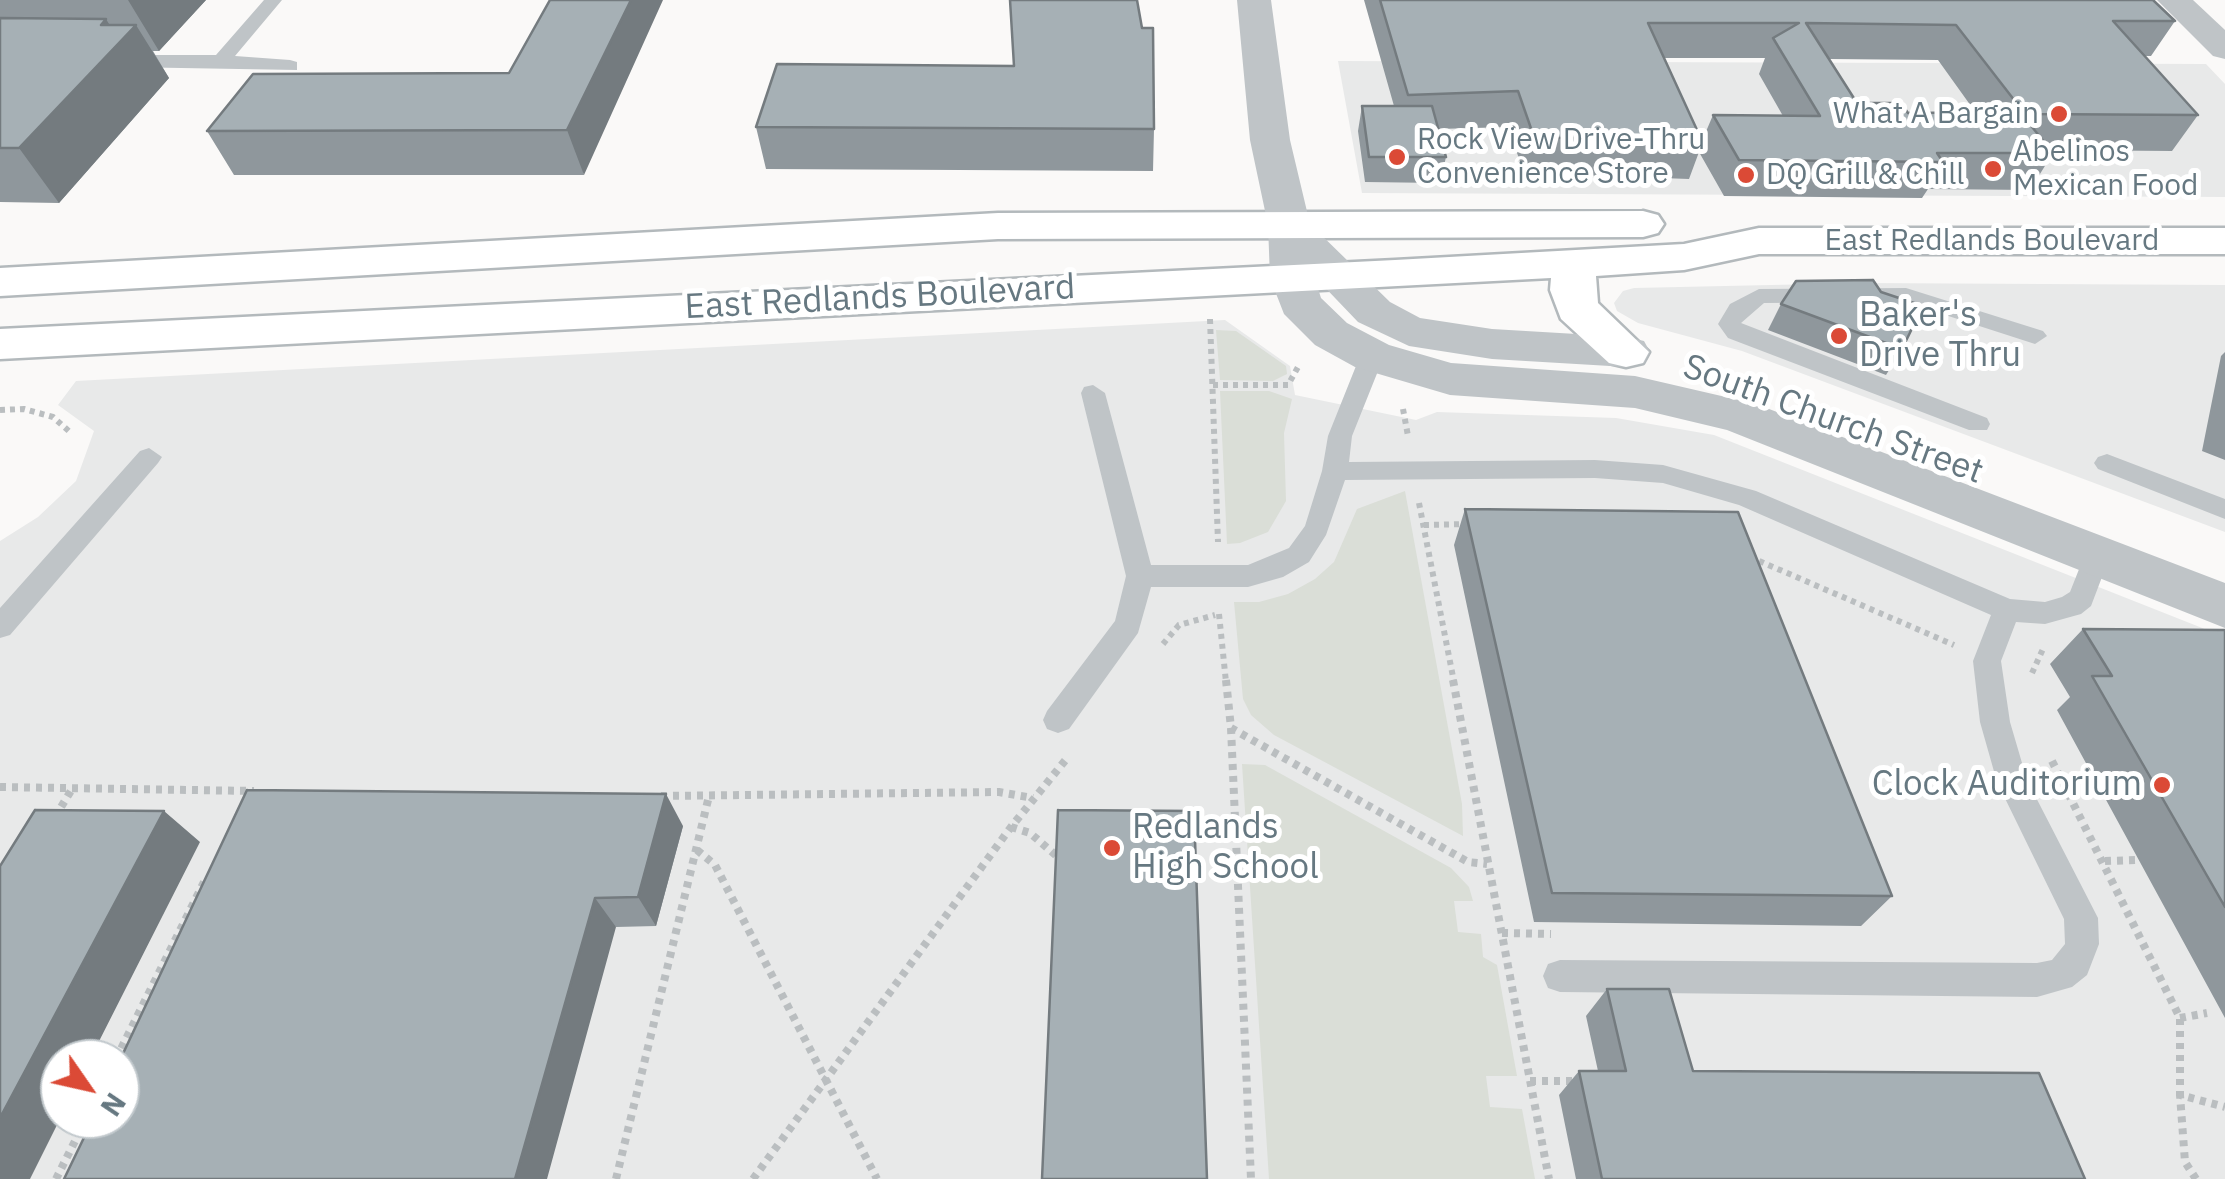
<!DOCTYPE html>
<html>
<head>
<meta charset="utf-8">
<style>
  body { margin:0 }
  #map { position:relative; width:2225px; height:1179px; overflow:hidden; background:#faf9f8; font-family:"IBM Plex Sans",sans-serif }
  canvas { display:block }
  .north { position:absolute; left:40px; top:1039px; width:100px; height:100px; box-sizing:border-box; background:#fff; border:2px solid #c2c9cd; border-radius:50%; rotate:124deg; font-size:28px; font-weight:700; line-height:40px; text-align:center; color:#667881 }
  .north::after { content:''; display:block; margin:auto; width:35px; height:45px; background:#db4a36; clip-path:polygon(50% 0,100% 100%,50% 72%,0 100%) }
</style>
</head>
<body>
<div id="map">
<canvas width="2225" height="1179"></canvas>
<div class="north">N</div>
</div>
<script>
const c = document.querySelector('canvas').getContext('2d');
c.lineJoin = 'round';
function fill(path, color) { c.fillStyle = color; c.fill(path, 'evenodd'); }
const poly = rows => new Path2D(rows.map(r => 'M' + r).join(''));
function strokePath(path, color, width, dash) { c.strokeStyle = color; c.lineWidth = width; c.lineCap = dash ? 'butt' : 'round'; c.setLineDash(dash || []); c.stroke(path); }
function label(font, color, halo, rows, align = 'center') {
  c.font = font + ' "IBM Plex Sans",sans-serif'; c.lineWidth = 10; c.setLineDash([]); c.textBaseline = 'middle'; c.strokeStyle = halo; c.fillStyle = color; for (const [text, x, y, turn = 0] of rows) {
    c.save(); c.translate(x, y); c.rotate((+turn || 0) * Math.PI / 180); c.textAlign = isNaN(turn) ? turn : align; if (halo) c.strokeText(text, 0, 0); c.fillText(text, 0, 0); c.restore();
  }
}
const built = poly([
  [1338,61,2206,64,2225,84,2225,197,1362,193],
  [1862,283,2225,285,2225,532,1742,351,1638,323,1617,311,1614,303,1623,291,1634,288],
  [1225,320,1290,366,1295,395,1416,420,1437,412,1616,418,1714,435,2225,637,2225,1179,0,1179,0,541,38,517,76,481,94,431,58,405,76,381],
  [60,1059,120,1059,120,1119,60,1119]
]);
const green = poly([
  [1216,330,1236,331,1286,366,1287,374,1273,381,1220,380],
  [1220,391,1269,391,1292,399,1284,433,1286,501,1268,532,1240,543,1227,544],
  [1405,491,1462,804,1463,836,1274,735,1251,715,1243,699,1234,602,1259,602,1288,594,1315,579,1334,562,1357,509],
  [1242,764,1265,765,1451,868,1469,887,1473,901,1454,901,1458,932,1481,934,1483,957,1497,965,1517,1076,1486,1076,1490,1107,1522,1109,1535,1179,1269,1179]
]);
const pathFar1 = poly([
  [1210,319,1218,542],
  [1213,385,1288,385,1298,367],
  [1403,409,1408,436],
  [0,410,24,409,53,417,71,433],
  [1419,503,1454,682],
  [1424,525,1468,524],
  [1750,557,1954,645],
  [1219,614,1226,682],
  [1163,644,1179,625,1215,615],
  [2032,673,2043,649]
]);
const path = poly([
  [1226,680,1231,728,1468,862,1487,864],
  [1453,680,1549,1179],
  [1231,728,1251,1179],
  [2052,761,2180,1018,2180,1095],
  [0,787,254,791],
  [661,796,999,792,1033,798],
  [55,817,72,789],
  [1011,827,1030,833,1059,858],
  [697,850,715,865,877,1179],
  [2105,861,2139,860],
  [1502,933,1551,934],
  [2180,1018,2207,1013],
  [116,1059,204,882],
  [1530,1081,1577,1081],
  [56,1179,86,1119],
  [616,1179,709,796],
  [753,1179,1011,827,1068,757],
  [2196,1179,2185,1162,2180,1095,2225,1107]
]);
const service = poly([
  [264,0,282,0,235,56,290,60,297,62,297,70,123,67,114,61,123,55,216,55,264,0],
  [1906,288,2043,331,2047,336,2035,344,1905,302,1764,303,1741,323,1987,418,1990,424,1987,430,1969,430,1728,338,1718,324,1730,304,1759,289,1906,288],
  [1372,348,1384,356,1352,436,1349,462,1595,460,1663,465,1756,491,2010,599,2045,602,2062,597,2070,592,2087,549,2107,549,2110,556,2091,606,2081,614,2045,624,2016,622,2001,661,2010,722,2027,780,2098,918,2099,944,2087,975,2072,987,2037,997,1560,992,1548,988,1543,976,1548,964,1560,960,2037,963,2052,960,2065,944,2064,919,1997,782,1980,722,1973,661,1991,615,1739,505,1663,483,1595,478,1345,480,1326,535,1309,562,1283,577,1248,587,1151,587,1138,633,1069,729,1058,733,1047,729,1043,720,1047,711,1115,621,1126,576,1081,393,1084,387,1093,385,1105,393,1151,565,1248,565,1289,548,1305,526,1322,471,1328,436,1360,356,1372,348],
  [149,448,162,457,158,463,10,635,0,638,0,608,140,451,149,448],
  [2107,454,2225,499,2225,519,2098,469,2094,463,2098,457,2107,454]
]);
const minor = poly([
  [2157,0,2193,0,2225,30,2225,59,2213,56,2157,0]
]);
const tertiary = poly([
  [1237,0,1271,0,1290,140,1310,224,1390,302,1420,318,1492,329,1627,337,1644,341,1650,352,1644,363,1627,367,1492,359,1409,346,1358,322,1314,276,1321,298,1347,323,1389,345,1451,363,1635,376,1756,404,2225,583,2225,628,1727,430,1635,408,1450,395,1355,367,1315,345,1284,314,1270,278,1268,225,1250,140,1237,0]
]);
const primary = poly([
  [1643,211,1658,215,1664,224,1658,233,1643,237,998,239,0,296,0,268,998,213,1643,211],
  [1759,228,2225,228,2225,254,1759,254,1684,270,1596,276,1598,303,1649,352,1643,363,1626,367,1609,363,1561,319,1550,290,1551,278,0,359,0,329,1395,260,1684,244,1759,228]
]);
const wall = poly([
  [0,0,206,0,159,51,153,51,169,78,59,203,0,202],
  [550,0,584,175,234,175,207,131,509,73],
  [1364,0,2153,0,2175,21,2151,56,2145,56,2198,115,2172,151,2050,150,2053,153,2030,190,1928,189,1922,198,1724,196,1699,152,1689,179,1524,173,1508,127,1438,129,1446,157,1440,183,1365,182,1358,131,1362,106,1394,106],
  [1664,58,1765,58,1759,74,1783,116,1713,115,1702,141],
  [1829,59,1938,60,1976,113,1908,113,1857,103],
  [756,127,1154,129,1153,171,766,169],
  [1781,304,1902,349,1886,375,1768,330],
  [2225,352,2225,460,2202,451,2221,356],
  [1465,509,1892,896,1861,926,1534,922,1454,545],
  [2083,629,2225,630,2225,1018,2057,710,2070,697,2050,664],
  [247,790,683,826,656,926,616,927],
  [1607,989,1693,1071,2085,1179,1576,1179,1559,1095,1579,1071,1598,1071,1586,1016]
]);
const shadedWall = poly([
  [128,0,206,0,159,51],
  [631,0,663,0,584,175,567,130],
  [106,19,120,42,136,25,169,78,59,203,19,148,101,25],
  [666,794,683,826,656,926,638,897],
  [164,811,200,842,90,1059,60,1059,60,1119,30,1179,0,1179,0,1118],
  [595,898,616,927,547,1179,515,1179]
]);
const building = poly([
  [550,0,631,0,567,130,207,131,253,74,509,73,550,0],
  [1010,0,1137,0,1142,28,1153,28,1154,129,756,127,777,64,1014,66,1010,0],
  [1380,0,2153,0,2175,21,2113,21,2198,115,2025,114,1956,25,1806,23,1857,103,1901,103,1908,113,2020,112,2053,153,1937,153,1943,162,1739,160,1713,115,1820,116,1773,38,1799,23,1648,23,1703,143,1534,137,1518,91,1408,95,1380,0],
  [0,18,106,19,101,25,136,25,19,148,0,148,0,18],
  [1362,106,1432,106,1446,157,1369,157,1362,106],
  [1873,280,1881,292,1923,306,1902,349,1781,304,1796,281,1873,280],
  [1465,509,1738,512,1892,896,1552,893,1465,509],
  [2083,629,2225,630,2225,907,2092,676,2112,676,2083,629],
  [247,790,666,794,638,897,595,898,515,1179,64,1179,93,1119,120,1119,120,1060,247,790],
  [35,810,164,811,0,1118,0,866,35,810],
  [1058,810,1194,811,1207,1179,1042,1179,1058,810],
  [1607,989,1669,989,1693,1071,2039,1073,2085,1179,1602,1179,1579,1071,1626,1071,1607,989]
]);
const markers = [
  [2059,114,10,"#db4a36"],
  [1397,157,10,"#db4a36"],
  [1993,169,10,"#db4a36"],
  [1746,175,10,"#db4a36"],
  [1839,336,10,"#db4a36"],
  [2162,785,10,"#db4a36"],
  [1112,848,10,"#db4a36"]
];
const farPoinames = [
  ["What A Bargain",2039,114,"right"],
  ["Rock View Drive-Thru",1417,140],
  ["Convenience Store",1417,174],
  ["Abelinos",2013,152],
  ["Mexican Food",2013,186],
  ["DQ Grill & Chill",1766,175]
];
const farStreetnames = [
  ["East Redlands Boulevard",1992,241]
];
const streetNames = [
  ["East Redlands Boulevard",880,298,-3],
  ["South Church Street",1833,420,20]
];
const poiNames = [
  ["Baker's",1859,316],
  ["Drive Thru",1859,356],
  ["Clock Auditorium",2142,785,"right"],
  ["Redlands",1132,828],
  ["High School",1132,868]
];
fill(built, '#e8e9e9');
fill(green, '#daded7');
strokePath(primary, '#b3b9bc', 5);
strokePath(pathFar1, '#babec0', 6, [5, 5]);
strokePath(path, '#babec0', 8, [6, 6]);
fill(service, '#bfc4c7');
fill(minor, '#bfc4c7');
fill(tertiary, '#bfc4c7');
fill(primary, '#fff');
fill(wall, '#8f979c');
fill(shadedWall, '#747b7f');
fill(building, '#a6b0b5');
strokePath(building, '#747b7f', 2.5);
for (const [x, y, r, color] of markers) { const dot = new Path2D(); dot.arc(x, y, r, 0, 2 * Math.PI); c.fillStyle = color; c.fill(dot); strokePath(dot, '#fff', 4); }
label('30px', '#667881', '#fff', farPoinames, 'left');
label('30px', '#667881', '#fff', farStreetnames);
label('35px', '#667881', '#fff', streetNames);
label('35px', '#667881', '#fff', poiNames, 'left');
</script>
</body>
</html>
